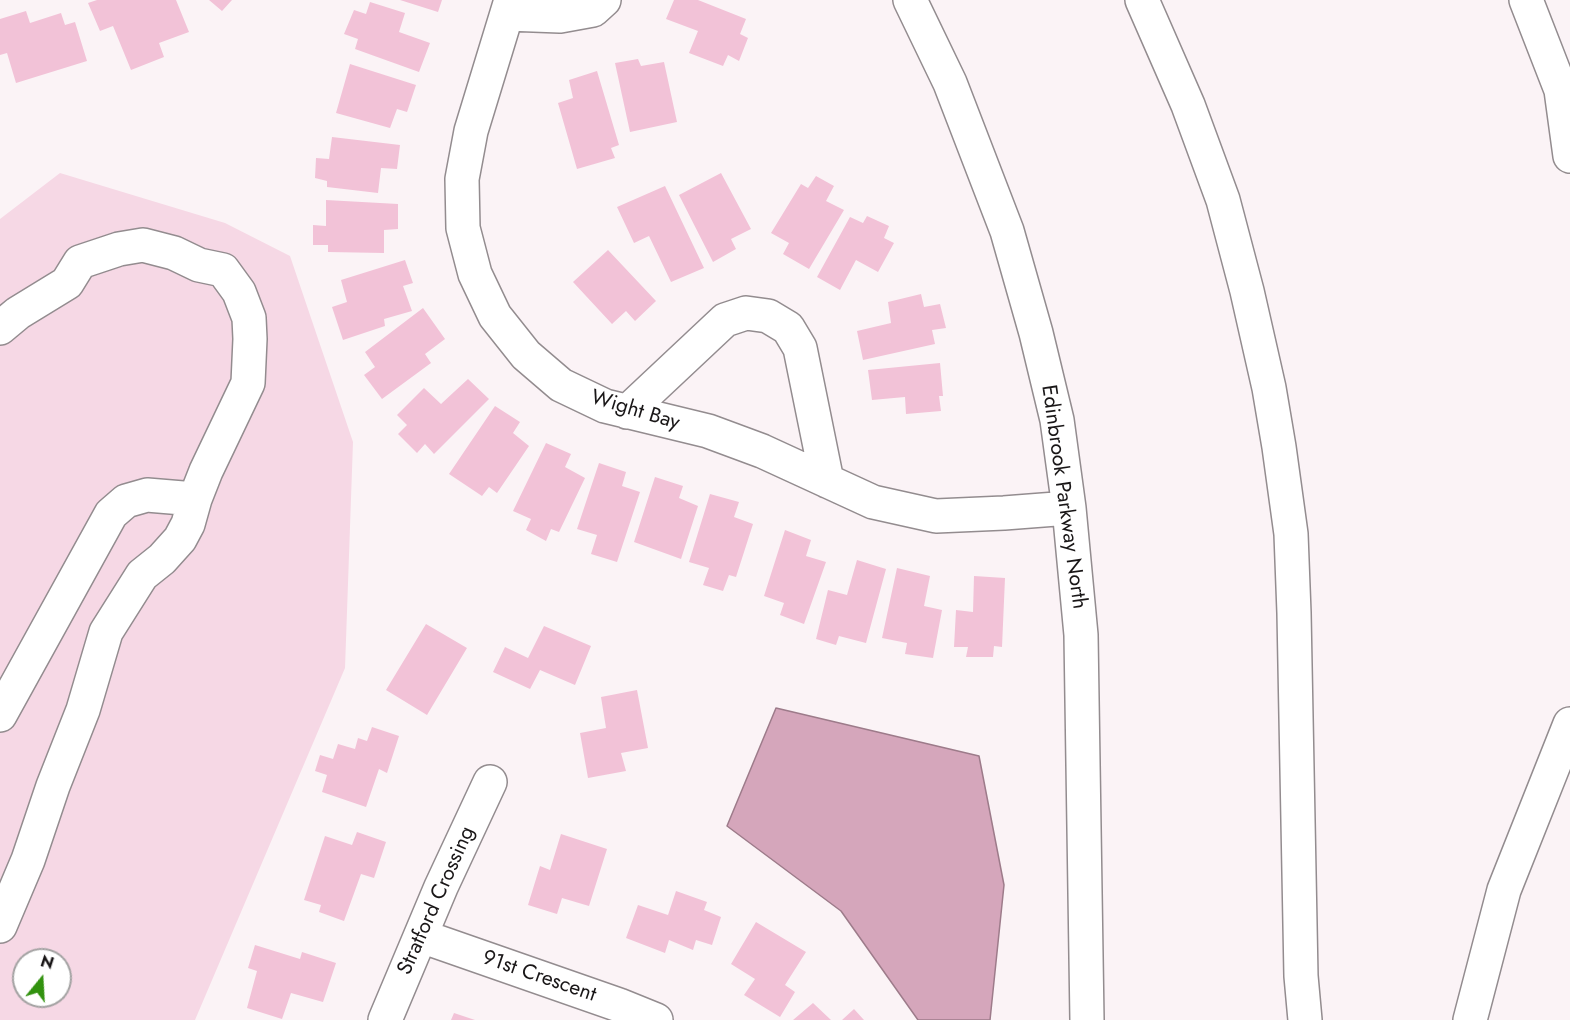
<!DOCTYPE html>
<html>
<head>
<meta charset="utf-8">
<style>
  body { margin:0 }
  #map { position:relative; width:1570px; height:1020px; overflow:hidden; background:#fbf3f6; font-family:Jost,sans-serif }
  canvas { display:block }
  .north { position:absolute; left:12px; top:948px; width:60px; height:60px; box-sizing:border-box; background:#fff; border:2px solid #a3a2a2; border-radius:50%; rotate:18deg; font-size:16px; font-weight:700; line-height:24px; text-align:center; color:#191617 }
  .north::after { content:''; display:block; margin:auto; width:21px; height:27px; background:#32920f; clip-path:polygon(50% 0,100% 100%,50% 72%,0 100%) }
</style>
</head>
<body>
<div id="map">
<canvas width="1570" height="1020"></canvas>
<div class="north">N</div>
</div>
<script>
const c = document.querySelector('canvas').getContext('2d');
c.lineJoin = 'round';
function fill(path, color) { c.fillStyle = color; c.fill(path, 'evenodd'); }
const poly = rows => new Path2D(rows.map(r => 'M' + r).join(''));
function strokePath(path, color, width, dash) { c.strokeStyle = color; c.lineWidth = width; c.lineCap = dash ? 'butt' : 'round'; c.setLineDash(dash || []); c.stroke(path); }
function label(font, color, halo, rows, align = 'center') {
  c.font = font + ' Jost,sans-serif'; c.lineWidth = 4.5; c.setLineDash([]); c.textBaseline = 'middle'; c.strokeStyle = halo; c.fillStyle = color; for (const [text, x, y, turn = 0] of rows) {
    c.save(); c.translate(x, y); c.rotate((+turn || 0) * Math.PI / 180); c.textAlign = isNaN(turn) ? turn : align; if (halo) c.strokeText(text, 0, 0); c.fillText(text, 0, 0); c.restore();
  }
}
const green = poly([
  [60,173,225,223,290,256,353,442,345,668,195,1020,0,1020,0,219],
  [24,960,60,960,60,996,24,996]
]);
const water = poly([
  [776,708,979,756,1004,885,990,1020,918,1020,841,911,727,826,776,708]
]);
const building = poly([
  [97,0,176,0,189,32,159,43,164,57,131,70,113,26,100,31,88,3],
  [209,0,232,0,222,11],
  [400,0,442,0,438,12],
  [674,0,698,0,746,19,740,34,748,38,739,61,728,55,723,66,689,53,698,31,666,19],
  [370,2,405,13,399,32,430,43,419,72,355,49,358,39,344,34,354,10,366,14],
  [26,11,30,23,61,13,65,25,75,22,87,61,16,83,7,53,0,55,0,19],
  [638,59,641,66,664,62,677,122,630,132,615,63],
  [350,64,416,85,407,112,397,109,390,128,336,113],
  [597,71,619,145,611,148,615,158,577,169,558,103,573,98,569,80],
  [332,137,400,145,397,169,381,168,378,193,327,187,327,181,315,178,316,158,329,159],
  [721,173,751,229,731,239,736,249,713,262,679,195],
  [816,176,834,186,826,201,844,210,809,269,783,254,789,243,771,233,801,184,808,188],
  [665,186,704,268,671,282,649,236,634,243,617,207],
  [326,200,398,204,398,229,384,230,384,253,328,252,328,245,313,245,313,225,326,226],
  [867,216,889,226,884,238,894,243,878,272,856,260,840,290,817,277,850,217,863,223],
  [608,250,656,301,635,321,626,311,612,324,573,282],
  [405,260,413,283,403,286,412,311,384,319,385,326,343,340,332,307,347,302,341,280],
  [921,294,924,307,940,304,946,328,932,330,935,344,863,360,857,331,891,323,888,302],
  [423,308,445,339,425,354,431,363,382,399,364,375,375,367,365,352],
  [940,363,943,396,939,396,941,411,906,414,905,397,872,400,868,370],
  [468,379,489,399,434,454,425,444,417,453,398,434,407,425,397,415,424,388,441,404],
  [495,406,520,422,513,433,529,446,497,493,489,487,482,496,449,474],
  [546,443,571,454,565,467,585,478,559,532,551,529,546,541,526,530,531,519,513,511],
  [599,463,626,472,622,486,640,492,617,562,591,554,597,535,577,529],
  [655,477,683,486,679,498,698,506,681,559,634,542],
  [710,494,739,502,734,517,753,524,736,577,729,575,723,591,703,585,709,568,689,562],
  [785,530,811,540,806,556,826,562,804,624,780,615,784,603,764,596],
  [857,560,886,569,866,643,839,636,836,645,816,639,828,590,847,595],
  [897,568,930,576,924,606,942,610,933,658,905,654,907,643,882,638],
  [974,576,1005,578,1002,647,994,646,993,657,966,657,968,647,954,647,956,610,973,612],
  [426,624,467,648,427,715,386,690],
  [544,626,591,646,575,685,540,670,530,689,493,672,505,647,528,658],
  [637,690,648,748,621,753,626,771,588,778,580,733,606,728,601,697],
  [372,727,399,736,387,773,379,769,366,807,322,792,327,775,315,771,320,755,333,759,338,744,355,749,358,738,367,741],
  [357,832,386,842,374,878,361,874,344,921,319,912,321,905,304,900,325,836,352,845],
  [561,834,607,849,589,906,562,898,557,914,528,905,540,866,550,870],
  [676,891,707,902,704,910,721,917,712,945,696,940,693,950,669,940,665,953,626,938,638,905,668,915],
  [756,922,806,952,785,985,795,992,780,1017,744,995,755,979,731,964],
  [255,945,300,959,302,952,336,963,323,1002,291,993,282,1019,247,1008,257,971,248,968],
  [813,1003,831,1020,793,1020],
  [854,1009,864,1020,842,1020],
  [454,1013,475,1020,451,1020]
]);
const minor = poly([
  [511,0,471,131,462,179,463,228,475,274,495,316,526,355,561,385,605,406,708,431,762,451,873,502,936,516,1004,513,1069,508],
  [910,0,950,83,1007,231,1036,333,1057,420,1069,508,1081,635,1087,1020],
  [507,14,560,16,593,10,604,0],
  [0,328,18,313,67,283,80,262,119,249,143,245,174,253,199,265,223,270,239,292,249,318,250,339,248,383,206,471,195,499,147,495,126,501,111,514,0,715],
  [627,412,725,320,746,313,768,316,788,328,800,348,827,481],
  [0,926,28,860,53,786,83,710,106,632,142,575,162,559,180,539,188,524,195,499],
  [421,936,619,1005,656,1020],
  [385,1020,441,887,490,782]
]);
const highway = poly([
  [1142,0,1188,105,1223,200,1247,291,1269,388,1279,447,1291,534,1294,613,1301,976,1305,1020],
  [1526,0,1561,90,1570,156],
  [1470,1020,1504,890,1570,724]
]);
const streetNames = [
  ["Wight Bay",635,411,17],
  ["Edinbrook Parkway North",1063,497,82],
  ["Stratford Crossing",437,901,-66],
  ["91st Crescent",539,977,19]
];
fill(green, '#f6d8e5');
fill(water, '#d5a6bb');
strokePath(water, '#9d7b8a', 1.5);
fill(building, '#f2c2d7');
strokePath(minor, '#938c8f', 36);
strokePath(highway, '#938c8f', 36);
strokePath(minor, '#fff', 33);
strokePath(highway, '#fff', 33);
label('21px', '#191617', '#fff', streetNames);
</script>
</body>
</html>
